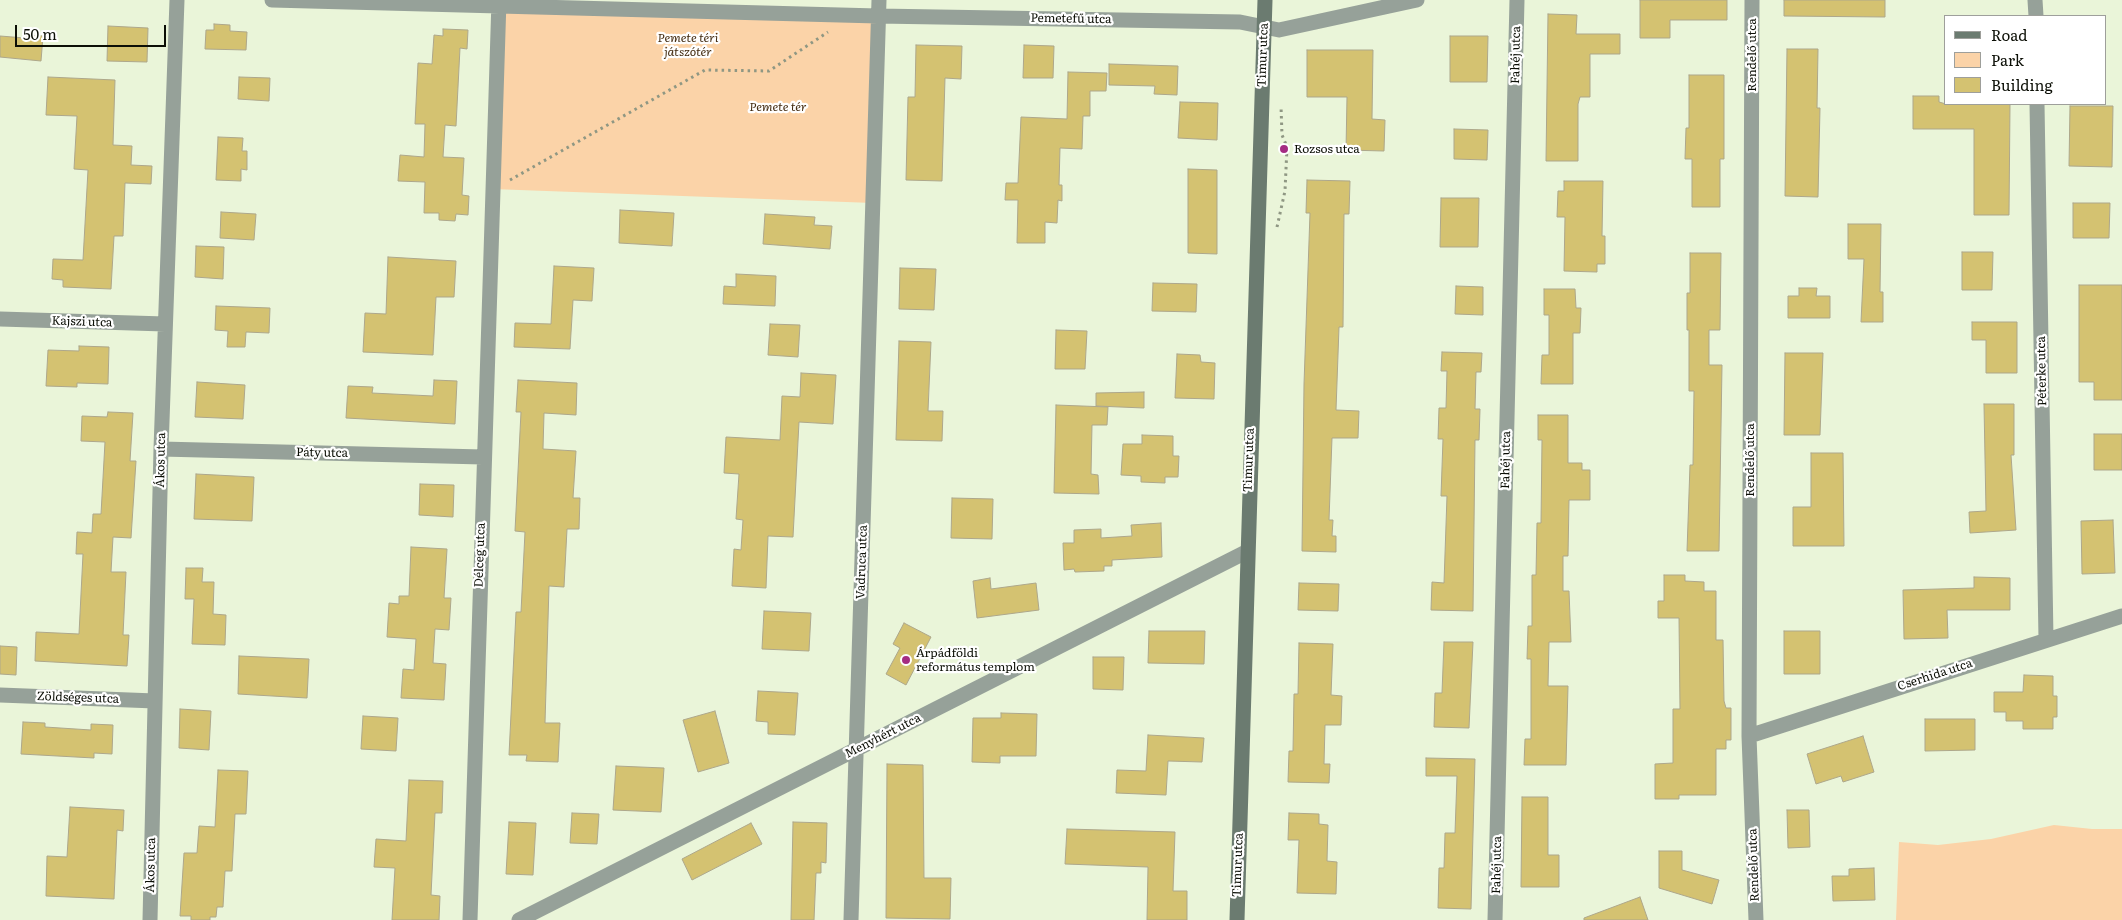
<!DOCTYPE html>
<html>
<head>
<meta charset="utf-8">
<style>
  body { margin:0 }
  #map { position:relative; width:2122px; height:920px; overflow:hidden; background:#eaf5d9; font-family:Literata,serif }
  canvas { display:block }
  .legend { position:absolute; left:1944px; top:15px; width:162px; height:90px; box-sizing:border-box; background:#fff; border:1px solid #9e9f9b; margin:0; padding:6px 9px; list-style:none; font-size:15px; color:#0c0f06 }
  .legend li { display:flex; align-items:center; gap:10px; height:25px }
  .legend b { width:25px; border:1px solid #9e9f9b }
  .scale { position:absolute; left:15px; top:25px; width:151px; height:22px; box-sizing:border-box; border:2px solid #0c0f06; border-top:0; padding-left:6px; font-size:15px; line-height:18px; white-space:nowrap; color:#0c0f06; -webkit-text-stroke:4px #fff; paint-order:stroke }
</style>
</head>
<body>
<div id="map">
<canvas width="2122" height="920"></canvas>
<ul class="legend">
<li><b style="height:6px;background:#6b7b70"></b>Road</li>
<li><b style="height:14px;background:#fbd3a8"></b>Park</li>
<li><b style="height:14px;background:#d4c271"></b>Building</li>
</ul>
<div class="scale">50 m</div>
</div>
<script>
const c = document.querySelector('canvas').getContext('2d');
c.lineJoin = 'round';
function fill(path, color) { c.fillStyle = color; c.fill(path, 'evenodd'); }
const poly = rows => new Path2D(rows.map(r => 'M' + r).join(''));
function strokePath(path, color, width, dash) { c.strokeStyle = color; c.lineWidth = width; c.lineCap = dash ? 'butt' : 'round'; c.setLineDash(dash || []); c.stroke(path); }
function label(font, color, halo, rows, align = 'center') {
  c.font = font + ' Literata,serif'; c.lineWidth = 4.5; c.setLineDash([]); c.textBaseline = 'middle'; c.strokeStyle = halo; c.fillStyle = color; for (const [text, x, y, turn = 0] of rows) {
    c.save(); c.translate(x, y); c.rotate((+turn || 0) * Math.PI / 180); c.textAlign = isNaN(turn) ? turn : align; if (halo) c.strokeText(text, 0, 0); c.fillText(text, 0, 0); c.restore();
  }
}
const green = poly([
  [499,5,878,16,873,203,492,189],
  [2054,825,2092,829,2122,829,2122,920,1896,920,1899,842,1938,845,1991,839]
]);
const building = poly([
  [1640,0,1727,0,1727,20,1670,20,1670,38,1640,38,1640,0],
  [1784,0,1885,0,1885,17,1784,16,1784,0],
  [1548,14,1577,15,1576,34,1620,34,1620,54,1590,54,1590,97,1580,97,1578,104,1578,161,1546,161,1548,14],
  [214,24,230,25,230,31,247,32,246,50,205,49,206,30,214,30,214,24],
  [108,26,148,28,147,62,107,61,108,26],
  [443,29,468,30,467,49,460,48,456,126,445,125,443,157,464,158,462,195,469,196,468,215,456,214,455,221,439,220,439,213,424,213,425,182,398,181,400,155,424,157,425,124,415,124,418,63,432,64,434,35,443,36,443,29],
  [25,35,43,36,41,61,0,57,0,36,25,38,25,35],
  [1450,36,1488,36,1487,82,1450,82,1450,36],
  [916,45,962,46,961,79,945,78,942,181,906,180,908,97,915,97,916,45],
  [1024,45,1054,46,1053,78,1023,78,1024,45],
  [1787,49,1818,49,1817,108,1820,108,1818,197,1785,196,1787,49],
  [1307,50,1373,50,1372,119,1385,120,1384,151,1346,150,1347,97,1307,97,1307,50],
  [1109,64,1178,66,1177,95,1154,94,1155,86,1109,85,1109,64],
  [1068,72,1107,73,1106,91,1090,91,1090,116,1083,116,1082,149,1060,148,1059,185,1062,185,1062,201,1058,200,1057,223,1045,222,1045,243,1017,243,1018,200,1005,200,1006,183,1018,183,1021,117,1067,119,1068,72],
  [1689,75,1724,75,1724,159,1720,159,1720,207,1692,207,1692,159,1685,159,1686,128,1689,128,1689,75],
  [48,77,115,80,113,145,132,146,131,165,152,166,151,184,125,183,123,236,114,236,111,289,63,287,63,280,52,279,53,259,83,260,88,170,74,169,77,116,46,115,48,77],
  [239,77,270,78,269,101,238,99,239,77],
  [1913,96,1939,96,1939,102,1946,104,2010,104,2009,215,1974,215,1974,129,1913,129,1913,96],
  [1180,102,1218,103,1217,140,1178,138,1180,102],
  [2070,106,2113,106,2112,167,2069,166,2070,106],
  [1454,129,1488,130,1487,160,1454,159,1454,129],
  [218,137,243,138,242,151,247,151,247,170,241,169,241,181,216,180,218,137],
  [1188,169,1217,170,1217,254,1188,253,1188,169],
  [1307,180,1350,181,1349,214,1344,214,1343,327,1339,327,1336,410,1359,411,1358,438,1332,438,1329,520,1333,520,1332,536,1336,536,1336,552,1302,551,1304,384,1310,213,1306,213,1307,180],
  [1564,181,1603,181,1602,236,1605,236,1605,264,1597,264,1597,272,1564,271,1565,217,1557,217,1558,191,1564,191,1564,181],
  [1441,198,1479,198,1478,247,1440,247,1441,198],
  [2073,203,2110,203,2109,238,2073,238,2073,203],
  [620,210,674,213,672,246,619,243,620,210],
  [221,212,256,214,254,240,220,238,221,212],
  [765,214,815,217,814,225,832,226,830,249,763,244,765,214],
  [1848,224,1881,224,1880,292,1883,292,1883,322,1861,322,1864,259,1848,259,1848,224],
  [196,246,224,247,223,279,195,277,196,246],
  [1962,252,1993,252,1992,290,1962,290,1962,252],
  [1690,253,1721,253,1720,330,1709,330,1709,365,1722,365,1719,551,1687,551,1690,465,1693,465,1694,391,1689,391,1689,330,1687,330,1687,293,1690,293,1690,253],
  [388,257,456,261,454,297,436,297,433,355,363,352,365,313,386,314,388,257],
  [554,266,594,268,592,301,573,300,570,349,514,347,515,323,551,324,554,266],
  [900,268,936,269,934,310,899,309,900,268],
  [736,274,776,276,775,306,723,304,724,286,736,287,736,274],
  [1153,283,1197,284,1196,312,1152,311,1153,283],
  [2079,285,2122,285,2122,400,2094,400,2094,382,2079,382,2079,285],
  [1456,286,1483,287,1483,315,1455,314,1456,286],
  [1799,288,1817,288,1816,296,1830,296,1830,318,1788,318,1788,296,1799,296,1799,288],
  [1544,289,1575,289,1576,308,1581,308,1580,333,1573,333,1573,384,1541,384,1542,355,1549,355,1549,315,1544,315,1544,289],
  [216,306,270,308,269,333,246,332,245,347,227,347,228,331,215,330,216,306],
  [1972,322,2017,322,2017,373,1986,373,1986,340,1972,340,1972,322],
  [770,324,800,325,798,357,768,355,770,324],
  [1056,330,1087,331,1085,369,1055,369,1056,330],
  [899,341,931,342,928,411,943,411,942,441,896,440,899,341],
  [79,346,109,347,108,384,77,383,77,387,46,386,48,350,79,351,79,346],
  [1442,352,1482,353,1481,372,1476,372,1475,409,1480,409,1479,440,1475,440,1473,611,1431,610,1432,582,1444,583,1447,496,1441,496,1443,439,1438,439,1439,408,1446,408,1447,371,1441,371,1442,352],
  [1785,353,1823,353,1820,435,1784,435,1785,353],
  [1177,354,1200,355,1201,362,1215,363,1214,399,1175,398,1177,354],
  [801,373,836,375,833,424,799,422,793,537,768,536,766,588,732,586,734,549,741,550,743,520,736,519,739,474,724,473,726,437,780,440,782,396,800,397,801,373],
  [434,380,457,381,455,424,346,418,348,386,373,387,372,393,433,396,434,380],
  [518,380,577,383,576,415,544,413,543,449,576,451,573,498,580,498,579,529,567,529,564,587,549,586,545,723,560,723,558,762,526,761,527,755,509,755,516,612,521,612,525,532,515,531,521,412,516,412,518,380],
  [197,382,245,385,243,419,195,417,197,382],
  [1144,392,1144,408,1096,406,1096,393,1144,392],
  [1984,404,2014,404,2014,455,2011,455,2016,530,1970,533,1969,512,1986,511,1984,404],
  [1056,405,1108,407,1107,425,1092,425,1091,474,1098,475,1099,494,1054,493,1056,405],
  [108,412,133,413,130,461,136,461,131,538,113,537,111,572,126,572,123,635,129,635,127,666,35,661,36,632,79,634,83,554,76,554,77,532,92,533,93,514,101,514,105,442,81,441,82,416,107,417,108,412],
  [1538,415,1568,415,1568,463,1582,463,1582,470,1590,470,1590,500,1569,500,1568,556,1563,556,1563,591,1569,591,1571,642,1549,642,1548,686,1568,686,1566,765,1524,765,1525,739,1531,739,1531,659,1527,659,1528,626,1532,626,1532,575,1536,575,1537,523,1541,523,1542,440,1538,440,1538,415],
  [2094,434,2122,434,2122,470,2094,470,2094,434],
  [1142,435,1173,436,1173,456,1179,456,1178,477,1165,477,1165,483,1141,482,1141,476,1121,475,1123,444,1142,444,1142,435],
  [1811,453,1843,453,1844,546,1793,546,1793,507,1811,507,1811,453],
  [196,474,254,477,252,521,194,519,196,474],
  [420,484,454,485,453,517,419,515,420,484],
  [952,498,993,499,992,539,951,538,952,498],
  [2113,520,2115,573,2082,574,2081,521,2113,520],
  [1161,523,1162,557,1112,560,1112,566,1104,566,1104,571,1075,572,1074,569,1064,570,1063,543,1074,543,1074,530,1101,529,1101,538,1132,536,1131,525,1161,523],
  [411,547,447,549,444,598,451,598,449,630,435,629,433,663,446,664,444,700,401,698,403,669,414,670,416,639,387,637,389,603,399,604,399,596,409,596,411,547],
  [186,568,203,568,202,582,214,582,213,614,226,615,225,645,192,644,194,599,185,599,186,568],
  [1664,575,1685,575,1685,581,1704,582,1704,591,1716,591,1716,640,1723,640,1724,701,1726,708,1731,708,1731,740,1726,740,1726,749,1716,749,1716,795,1679,795,1679,799,1655,799,1655,764,1673,763,1673,709,1680,709,1679,618,1658,618,1658,601,1664,601,1664,575],
  [1974,577,2010,578,2010,610,1947,610,1948,638,1904,639,1903,590,1974,588,1974,577],
  [990,578,991,589,1036,583,1039,610,977,618,973,581,990,578],
  [1299,583,1339,584,1338,611,1298,610,1299,583],
  [764,611,811,613,809,651,762,649,764,611],
  [904,623,931,637,906,685,886,674,900,648,893,644,904,623],
  [1149,631,1205,631,1204,664,1148,663,1149,631],
  [1784,631,1820,631,1820,674,1784,674,1784,631],
  [1444,642,1473,642,1469,728,1434,727,1435,693,1442,693,1444,642],
  [1299,643,1333,644,1331,695,1342,696,1341,725,1325,725,1324,764,1330,764,1329,783,1288,782,1289,751,1293,751,1294,694,1298,694,1299,643],
  [0,646,17,647,16,675,0,674,0,646],
  [239,656,309,659,307,698,238,694,239,656],
  [1093,657,1124,657,1123,690,1093,689,1093,657],
  [2024,675,2053,676,2053,696,2057,696,2057,717,2053,717,2053,729,2023,729,2023,721,2006,721,2006,712,1994,712,1994,692,2023,692,2024,675],
  [758,691,798,693,795,735,768,734,768,722,756,721,758,691],
  [180,709,211,711,209,750,179,748,180,709],
  [715,711,729,763,698,772,683,720,715,711],
  [1001,713,1037,714,1036,756,1000,756,1000,763,972,762,973,718,1001,718,1001,713],
  [363,716,398,718,396,751,361,749,363,716],
  [1925,719,1975,719,1975,750,1925,751,1925,719],
  [23,722,45,723,45,727,91,730,91,724,113,725,112,754,94,753,94,758,21,754,23,722],
  [1148,735,1204,738,1202,762,1168,761,1166,795,1116,793,1117,770,1146,771,1148,735],
  [1863,736,1874,772,1843,782,1841,776,1816,784,1807,754,1863,736],
  [1426,758,1475,759,1471,909,1438,908,1439,868,1444,868,1445,833,1455,833,1457,776,1426,776,1426,758],
  [887,764,923,765,924,878,951,878,950,919,886,918,887,764],
  [616,766,664,768,661,812,613,810,616,766],
  [218,770,248,771,246,814,235,814,232,871,225,871,223,907,217,907,216,917,210,917,210,920,191,920,191,916,180,916,184,853,197,853,199,826,215,827,218,770],
  [409,780,443,781,442,813,435,813,431,895,440,896,439,920,392,920,395,868,374,867,376,839,406,841,409,780],
  [1522,797,1548,797,1548,855,1559,855,1559,887,1521,887,1522,797],
  [70,807,124,810,123,831,117,830,114,899,46,896,47,856,67,857,70,807],
  [1787,810,1809,810,1810,847,1788,848,1787,810],
  [572,813,599,814,597,844,570,843,572,813],
  [1289,813,1319,814,1319,824,1328,825,1327,861,1337,862,1336,894,1297,893,1299,840,1288,840,1289,813],
  [509,822,536,823,533,875,506,874,509,822],
  [793,822,827,823,826,863,821,862,821,873,816,873,814,920,791,920,793,822],
  [751,823,762,844,692,880,682,859,751,823],
  [1067,829,1175,832,1173,891,1187,891,1187,920,1147,920,1148,867,1065,864,1067,829],
  [1659,851,1682,851,1682,870,1719,880,1712,904,1659,888,1659,851],
  [1874,868,1875,900,1833,901,1832,876,1849,876,1849,869,1874,868],
  [1640,897,1648,920,1584,920,1584,918,1640,897]
]);
const path = poly([
  [510,180,705,70,769,71,828,32],
  [1277,227,1285,191,1287,147,1282,135,1281,106]
]);
const street = poly([
  [272,0,878,16,1240,22,1279,30,1417,0],
  [1752,0,1749,736,1756,920],
  [2035,0,2036,16],
  [2037,104,2046,639],
  [0,319,165,324],
  [161,449,483,457],
  [0,695,155,701],
  [1749,736,2122,616],
  [150,920,161,449,177,0],
  [470,920,499,0],
  [519,920,1246,552],
  [851,920,879,0],
  [1495,920,1517,0]
]);
const secondary = poly([
  [1237,920,1265,0]
]);
const markers = [
  [1284,149,5,"#a52c82"],
  [906,660,5,"#a52c82"]
];
const streetNames = [
  ["Pemetefű utca",1071,19,1],
  ["Timur utca",1263,55,-88],
  ["Fahéj utca",1516,55,-89],
  ["Rendelő utca",1752,55,-90],
  ["Kajszi utca",82,322,2],
  ["Péterke utca",2042,371,-91],
  ["Páty utca",322,453,1],
  ["Ákos utca",161,460,-89],
  ["Timur utca",1249,460,-88],
  ["Fahéj utca",1506,460,-89],
  ["Rendelő utca",1750,460,-90],
  ["Délceg utca",480,555,-88],
  ["Vadruca utca",862,562,-88],
  ["Cserhida utca",1935,675,-18],
  ["Zöldséges utca",78,698,2],
  ["Menyhért utca",883,736,-27],
  ["Ákos utca",151,865,-89],
  ["Timur utca",1238,865,-88],
  ["Fahéj utca",1497,865,-89],
  ["Rendelő utca",1754,865,-92]
];
const parkNames = [
  ["Pemete téri",688,38],
  ["játszótér",688,52],
  ["Pemete tér",778,107]
];
const poiNames = [
  ["Rozsos utca",1294,149],
  ["Árpádföldi",916,653],
  ["református templom",916,667]
];
fill(green, '#fbd3a8');
fill(building, '#d4c271');
strokePath(building, '#ada78b', 1);
strokePath(path, '#8f9783', 3, [2.5, 4]);
strokePath(street, '#96a199', 15);
strokePath(secondary, '#6b7b70', 15);
for (const [x, y, r, color] of markers) { const dot = new Path2D(); dot.arc(x, y, r, 0, 2 * Math.PI); c.fillStyle = color; c.fill(dot); strokePath(dot, '#fff', 2); }
label('12px', '#0c0f06', '#fff', streetNames);
label('italic 12px', '#422a0f', '#fff', parkNames);
label('12px', '#0c0f06', '#fff', poiNames, 'left');
</script>
</body>
</html>
